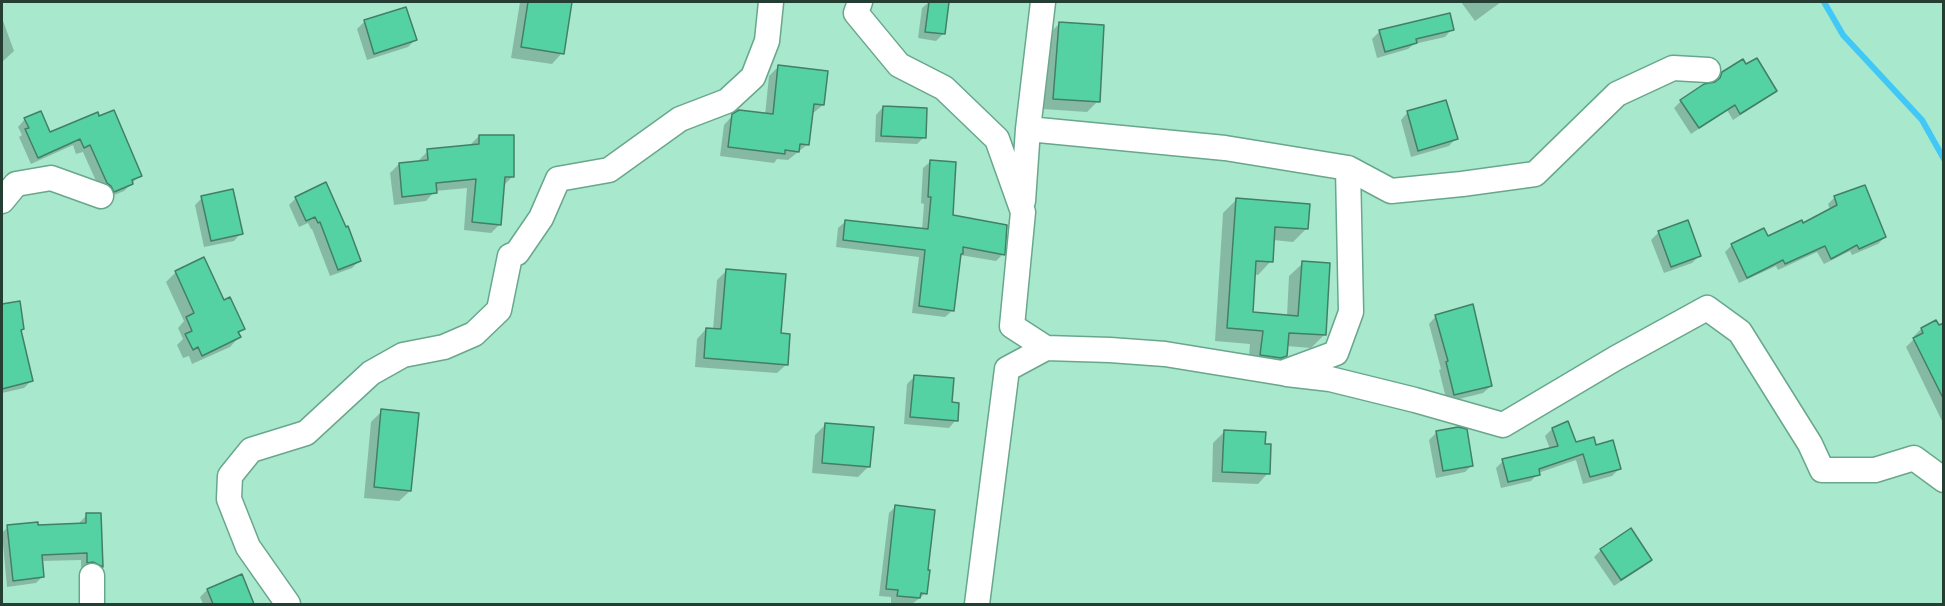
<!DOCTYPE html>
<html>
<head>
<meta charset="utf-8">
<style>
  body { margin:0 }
  #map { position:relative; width:1945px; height:606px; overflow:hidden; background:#a8e8cc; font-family:"DM Sans",sans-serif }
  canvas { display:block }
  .frame { position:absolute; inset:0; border:3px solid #243e33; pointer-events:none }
</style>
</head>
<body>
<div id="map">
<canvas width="1945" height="606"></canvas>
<div class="frame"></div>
</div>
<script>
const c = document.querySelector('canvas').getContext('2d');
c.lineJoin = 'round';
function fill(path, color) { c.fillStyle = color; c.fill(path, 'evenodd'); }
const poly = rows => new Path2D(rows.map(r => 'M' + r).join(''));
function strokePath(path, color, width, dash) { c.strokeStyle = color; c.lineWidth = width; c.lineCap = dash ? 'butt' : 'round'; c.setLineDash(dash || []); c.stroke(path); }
const shadow = poly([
  [520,2,571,2,562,53,552,64,511,58],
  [929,2,948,3,943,34,936,41,918,38,922,8],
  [1461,2,1501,2,1475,21],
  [2,18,14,51,2,62],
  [365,21,415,40,408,47,367,60,357,29],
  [1059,24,1098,101,1087,112,1043,109,1048,35],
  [1452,29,1445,37,1414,44,1408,49,1377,58,1372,39,1379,32],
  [1746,66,1775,91,1767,98,1733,120,1727,110,1691,134,1674,108,1681,101,1714,84,1723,74],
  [778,67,823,105,812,114,808,144,788,160,777,159,774,163,720,156,724,125,733,115,765,115,769,76],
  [883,107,924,137,917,144,875,142,876,115],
  [1408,112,1456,138,1449,146,1411,157,1401,120],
  [97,114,140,175,124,191,107,198,100,190,83,152,76,154,73,145,31,164,19,137,22,135,18,127,25,119,49,134],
  [479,136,512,177,503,186,500,224,491,233,464,230,467,188,435,191,426,201,394,205,390,173,399,164,419,162,419,160,428,151,470,145],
  [931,161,951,217,1003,254,996,261,960,255,953,310,945,317,912,313,919,257,836,247,838,228,846,221,922,230,924,204,921,203,923,168],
  [1835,197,1885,237,1878,244,1852,255,1850,251,1824,264,1817,252,1778,270,1776,266,1739,283,1725,252,1732,245,1767,238,1803,225,1830,210,1828,204],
  [202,198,241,233,234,241,204,247,195,205],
  [296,198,359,261,352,268,330,276,312,229,311,229,308,223,299,227,289,205],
  [1236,200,1307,228,1293,242,1273,240,1271,261,1258,275,1254,274,1251,314,1287,316,1289,276,1303,263,1324,335,1311,348,1287,346,1286,355,1272,369,1248,368,1250,344,1215,341,1223,213],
  [1659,232,1699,256,1692,263,1664,273,1651,240],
  [726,271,779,334,787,364,777,373,695,367,697,339,706,329,713,330,717,280],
  [176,272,223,302,243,329,238,334,239,337,230,347,192,364,189,356,183,358,177,345,183,339,178,328,184,321,166,282],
  [19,303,23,329,20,331,31,381,24,388,2,393,2,305],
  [1436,316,1491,386,1483,393,1447,402,1439,370,1441,369,1429,324],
  [1944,324,1944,420,1942,421,1906,347,1915,338,1914,336,1921,329,1938,327],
  [914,377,950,403,956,420,949,428,904,424,907,384],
  [382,411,410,491,399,501,364,498,371,422],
  [826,424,869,466,858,477,812,473,815,435],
  [1552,429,1575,444,1595,447,1619,469,1612,476,1583,484,1576,460,1538,473,1531,481,1501,488,1496,468,1503,461,1550,449,1545,436],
  [1224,432,1264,446,1268,473,1258,484,1212,482,1213,443],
  [1436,433,1472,465,1465,472,1436,478,1429,440],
  [896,506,926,593,912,604,891,603,891,597,879,596,889,513],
  [99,514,102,567,95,573,85,568,81,569,81,560,41,561,43,576,36,583,7,587,2,533,8,527,80,525,80,522,87,515],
  [1601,550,1651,560,1643,567,1614,586,1594,557],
  [207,590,252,602,250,604,203,604,200,597]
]);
const stream = poly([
  [1824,2,1843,35,1922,120,1944,159]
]);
const building = poly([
  [528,2,572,2,564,54,521,47,528,2],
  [929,2,949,2,945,34,925,32,929,2],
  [406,7,417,40,374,54,364,20,406,7],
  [1450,13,1454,30,1416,39,1417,43,1385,52,1379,30,1450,13],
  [1059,22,1104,25,1100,102,1053,99,1059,22],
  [1757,58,1777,91,1740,114,1735,105,1699,128,1680,100,1704,84,1715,82,1720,78,1722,72,1743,59,1746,64,1757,58],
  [778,65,828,71,824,105,814,104,809,145,800,144,799,152,785,150,785,154,728,147,732,114,739,110,773,114,778,65],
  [1446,100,1458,139,1418,151,1407,111,1446,100],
  [883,106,927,108,926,138,881,136,883,106],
  [114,110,142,176,132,180,133,184,114,192,111,186,107,183,90,145,84,148,80,139,38,158,25,129,29,128,24,118,41,111,50,132,98,112,99,116,114,110],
  [479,135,514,135,514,177,505,177,501,225,472,222,476,179,436,183,437,193,402,197,399,163,428,160,427,149,479,144,479,135],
  [930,160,956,162,953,215,1007,225,1005,255,963,247,963,254,961,254,954,311,919,306,925,250,843,240,845,220,928,229,931,197,928,197,930,160],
  [326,182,346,227,348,226,361,261,338,270,320,222,318,223,315,217,306,221,295,197,326,182],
  [1865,185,1886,237,1859,249,1857,245,1831,259,1825,246,1785,264,1783,260,1747,278,1731,244,1764,228,1768,236,1802,220,1803,223,1837,205,1834,196,1865,185],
  [233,189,243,234,211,241,201,196,233,189],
  [1236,198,1310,204,1308,229,1275,227,1273,262,1256,261,1253,312,1298,316,1302,261,1330,263,1326,335,1289,333,1287,356,1281,358,1260,355,1263,331,1227,328,1236,198],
  [1688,220,1701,256,1671,267,1658,231,1688,220],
  [204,257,224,300,230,297,245,329,238,332,241,337,202,356,198,347,193,350,185,334,192,331,186,317,194,313,175,271,204,257],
  [726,269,786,274,781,333,790,334,788,365,704,358,706,328,721,329,726,269],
  [20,301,24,329,21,330,33,381,2,389,2,304,20,301],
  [1473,304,1492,386,1454,395,1446,362,1448,361,1435,315,1473,304],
  [1936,320,1939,325,1944,323,1944,400,1913,338,1923,333,1921,328,1936,320],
  [914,375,954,378,952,402,959,403,958,421,910,417,914,375],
  [381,409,419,413,411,491,374,487,381,409],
  [1568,421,1576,442,1594,437,1596,445,1613,440,1621,469,1590,477,1583,454,1539,469,1540,475,1508,482,1502,459,1558,446,1552,428,1568,421],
  [825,423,874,427,870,467,822,463,825,423],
  [1458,427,1467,429,1473,466,1443,471,1436,431,1458,427],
  [1224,430,1266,432,1265,444,1271,444,1270,474,1222,472,1224,430],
  [895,505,935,510,928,570,930,570,927,594,921,593,920,598,897,596,898,590,886,589,895,505],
  [86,513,101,513,103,567,93,562,87,563,87,553,42,555,44,577,13,581,7,525,38,522,38,525,86,523,86,513],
  [1631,528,1652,560,1621,580,1600,549,1631,528],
  [242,574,254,604,213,604,207,589,242,574]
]);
const street = poly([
  [860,2,856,13,899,65,944,88,997,139,1023,212,1012,326,1046,348,1007,369,977,604],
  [1043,2,1028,129,1225,148,1348,168,1351,312,1336,353,1282,373,1165,354,1110,350,1046,348],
  [1348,168,1391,191,1462,184,1535,174,1617,94,1673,68,1708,70],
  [2,201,16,184,51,178,101,196],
  [1023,201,1028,129],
  [1287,374,1330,379,1415,400,1503,425,1616,358,1707,308,1740,332,1810,444,1822,470,1875,470,1914,458,1944,480],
  [92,576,92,604],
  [288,604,248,547,229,499,230,476,251,450,306,433,371,373,403,355,444,347,474,334,499,310,510,256,517,253,541,218,558,179,609,170,680,119,727,101,753,77,767,41,771,2]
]);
fill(shadow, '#0003');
strokePath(stream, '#41c8f6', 6);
fill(building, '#55d2a4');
strokePath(building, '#427f67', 1.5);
strokePath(street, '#69a78d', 27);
strokePath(street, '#fff', 24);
</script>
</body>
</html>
